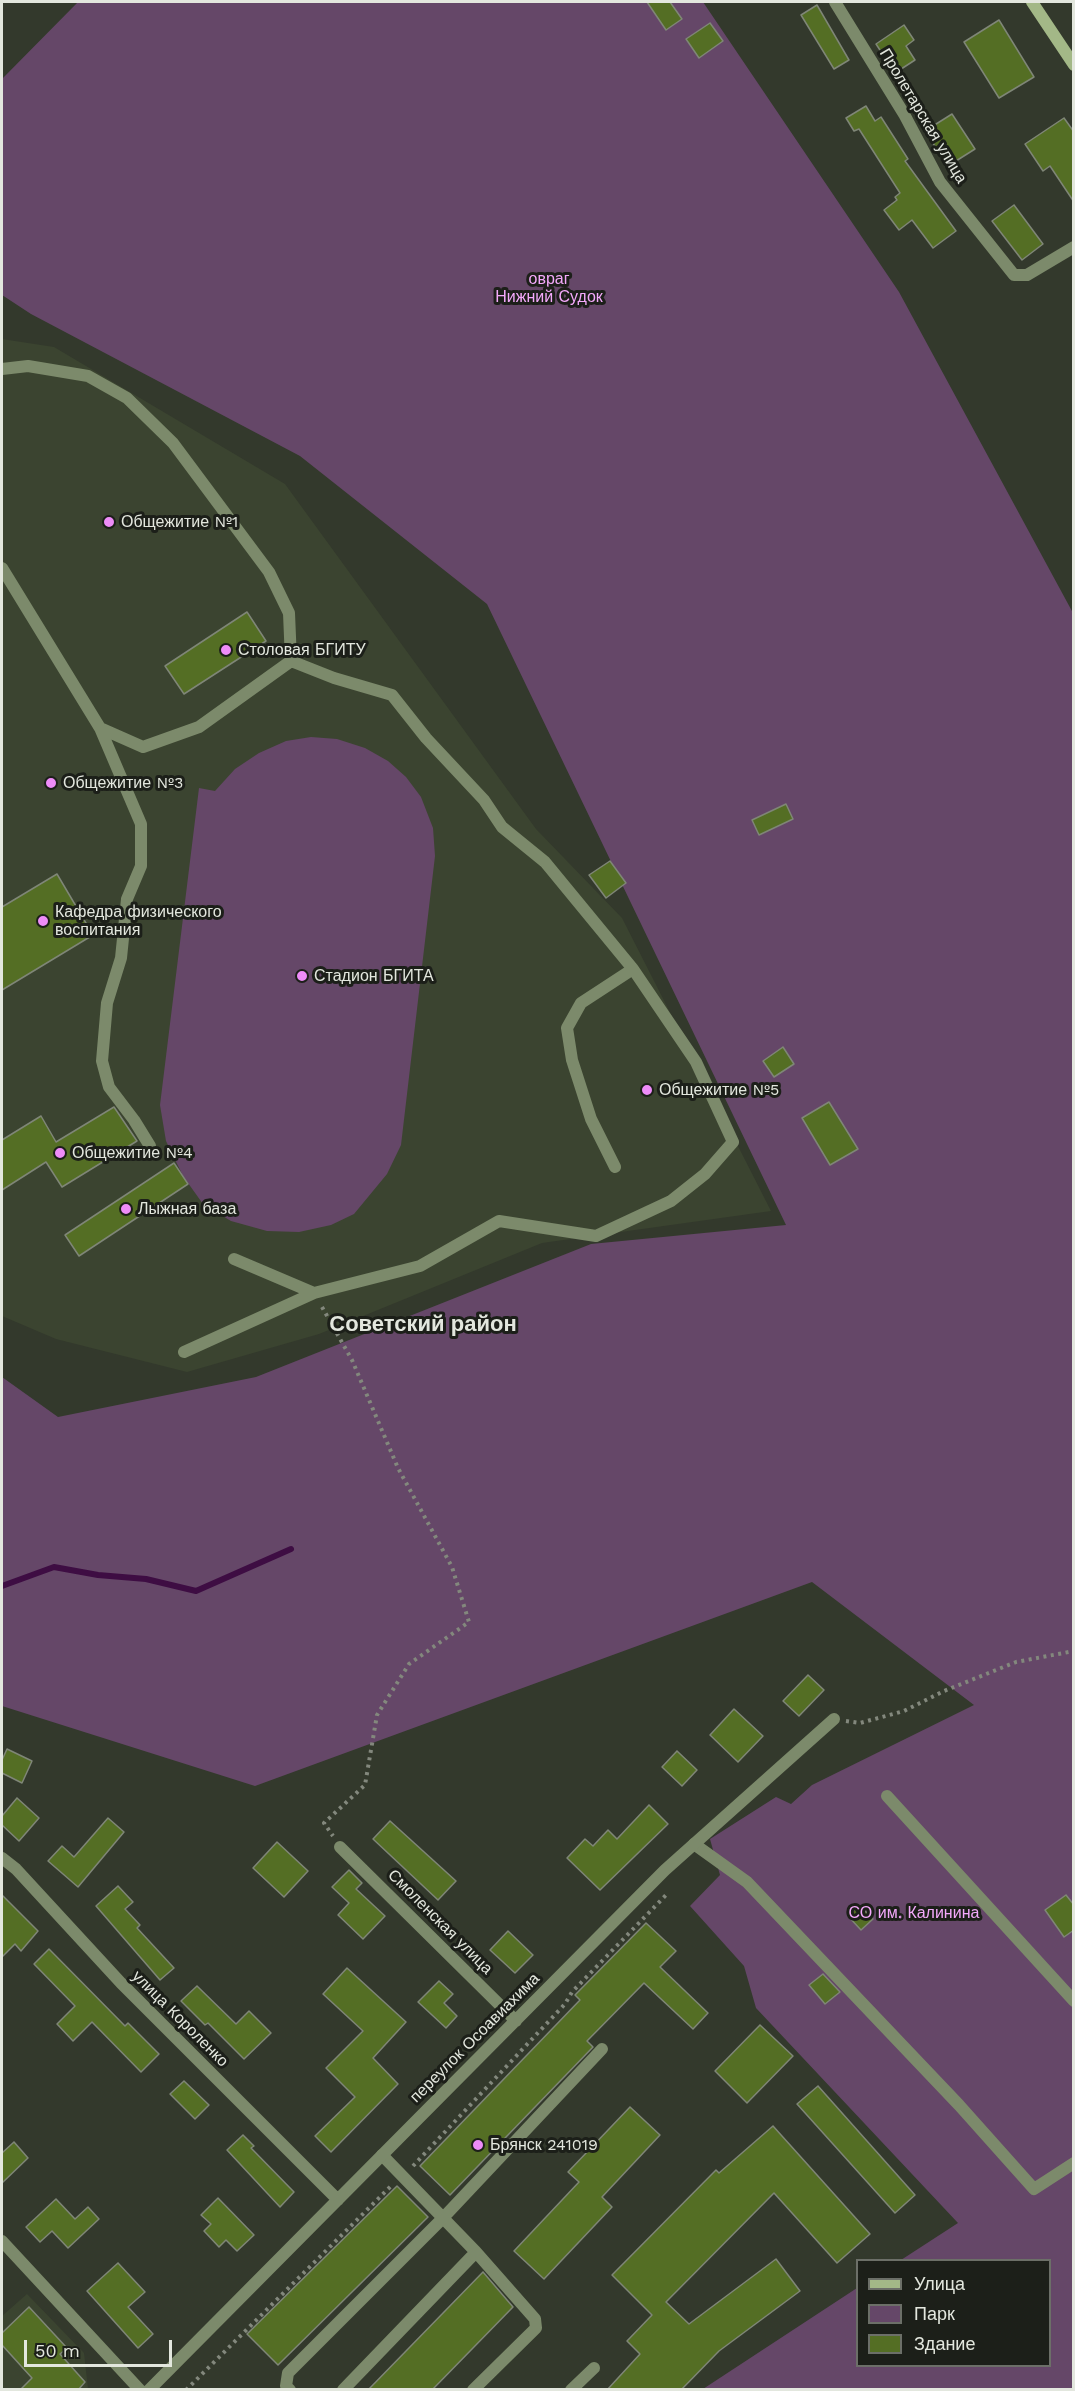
<!DOCTYPE html>
<html>
<head>
<meta charset="utf-8">
<style>
  body { margin:0 }
  #map { position:relative; width:1075px; height:2391px; overflow:hidden; background:#33392c; font-family:"Work Sans",sans-serif }
  canvas { display:block }
  .frame { position:absolute; inset:0; border:3px solid #e3e7de; pointer-events:none }
  .legend { position:absolute; left:856px; top:2259px; width:195px; height:108px; box-sizing:border-box; background:#1c1f19; border:2px solid #6c6f68; margin:0; padding:8px 10px; list-style:none; font-size:18px; color:#e3e7de }
  .legend li { display:flex; align-items:center; gap:12px; height:30px }
  .legend b { width:30px; border:2px solid #6c6f68 }
  .scale { position:absolute; left:24px; top:2340px; width:148px; height:27px; box-sizing:border-box; border:3px solid #e3e7de; border-top:0; padding-left:8px; font-size:18px; line-height:21px; white-space:nowrap; color:#e3e7de; -webkit-text-stroke:4px #1c1f19; paint-order:stroke }
</style>
</head>
<body>
<div id="map">
<canvas width="1075" height="2391"></canvas>
<div class="frame"></div>
<ul class="legend">
<li><b style="height:8px;background:#a3b887"></b>Улица</li>
<li><b style="height:16px;background:#654768"></b>Парк</li>
<li><b style="height:16px;background:#546e24"></b>Здание</li>
</ul>
<div class="scale">50 m</div>
</div>
<script>
const c = document.querySelector('canvas').getContext('2d');
c.lineJoin = 'round';
function fill(path, color) { c.fillStyle = color; c.fill(path, 'evenodd'); }
const poly = rows => new Path2D(rows.map(r => 'M' + r).join(''));
function strokePath(path, color, width, dash) { c.strokeStyle = color; c.lineWidth = width; c.lineCap = dash ? 'butt' : 'round'; c.setLineDash(dash || []); c.stroke(path); }
function label(font, color, halo, rows, align = 'center') {
  c.font = font + ' "Work Sans",sans-serif'; c.lineWidth = 6; c.setLineDash([]); c.textBaseline = 'middle'; c.strokeStyle = halo; c.fillStyle = color; for (const [text, x, y, turn = 0] of rows) {
    c.save(); c.translate(x, y); c.rotate((+turn || 0) * Math.PI / 180); c.textAlign = isNaN(turn) ? turn : align; if (halo) c.strokeText(text, 0, 0); c.fillText(text, 0, 0); c.restore();
  }
}
const built = poly([
  [2,339,54,347,285,484,536,829,622,918,771,1211,542,1243,319,1334,187,1372,56,1339,2,1316],
  [27,2294,84,2353,88,2389,2,2389,2,2316]
]);
const green = poly([
  [78,2,703,2,899,292,1073,613,1073,2389,703,2389,857,2288,858,2366,1050,2366,1050,2260,901,2260,958,2223,756,2008,744,1966,690,1906,720,1875,710,1839,776,1797,791,1804,812,1785,974,1705,812,1582,255,1786,2,1706,2,1377,58,1417,256,1377,591,1244,786,1225,487,604,300,456,31,314,2,295,2,79],
  [311,737,337,739,365,748,388,761,406,777,421,797,433,828,435,856,401,1145,387,1174,354,1214,331,1225,299,1232,267,1231,231,1221,203,1204,183,1176,166,1141,160,1105,199,788,215,791,235,769,259,753,286,741]
]);
const stream = poly([
  [2,1586,54,1567,98,1575,146,1579,196,1591,291,1549]
]);
const building = poly([
  [647,2,670,2,682,19,666,30,647,2],
  [817,5,849,60,834,69,801,15,817,5],
  [999,20,1034,77,999,98,964,42,999,20],
  [710,23,723,41,699,58,686,39,710,23],
  [904,25,914,40,906,46,915,60,895,73,876,44,904,25],
  [866,106,875,121,881,117,908,159,905,161,956,231,933,248,912,220,899,230,884,210,897,200,895,197,900,193,859,129,854,131,846,118,866,106],
  [952,114,975,149,948,166,925,131,952,114],
  [1064,118,1074,132,1074,202,1050,166,1043,171,1025,144,1064,118],
  [1014,205,1043,244,1022,260,992,221,1014,205],
  [247,612,266,641,184,694,165,666,247,612],
  [786,804,793,819,759,835,752,820,786,804],
  [610,861,626,883,606,898,589,875,610,861],
  [57,874,93,935,2,990,2,907,57,874],
  [783,1047,794,1064,774,1077,763,1061,783,1047],
  [829,1102,858,1149,830,1165,802,1118,829,1102],
  [114,1107,137,1141,62,1187,46,1162,2,1190,2,1140,41,1116,56,1142,114,1107],
  [174,1163,188,1184,79,1256,65,1235,174,1163],
  [808,1675,824,1690,799,1716,783,1701,808,1675],
  [734,1709,763,1736,738,1762,710,1735,734,1709],
  [7,1749,32,1761,22,1783,2,1773,2,1760,7,1749],
  [677,1751,697,1770,682,1786,662,1767,677,1751],
  [17,1798,39,1818,19,1841,2,1825,2,1816,17,1798],
  [649,1805,668,1824,600,1890,567,1858,585,1839,593,1846,608,1830,617,1839,649,1805],
  [108,1818,124,1832,78,1887,48,1861,62,1846,74,1857,108,1818],
  [390,1821,456,1881,438,1900,373,1839,390,1821],
  [277,1842,308,1871,284,1897,253,1868,277,1842],
  [349,1870,362,1883,356,1889,385,1916,363,1939,338,1915,349,1903,332,1887,349,1870],
  [118,1886,133,1902,125,1909,140,1925,137,1928,174,1968,160,1980,96,1906,118,1886],
  [2,1895,38,1931,21,1951,15,1944,2,1957,2,1895],
  [1066,1895,1074,1905,1074,1930,1064,1937,1045,1910,1066,1895],
  [859,1905,873,1919,861,1930,848,1916,859,1905],
  [646,1923,676,1951,660,1967,708,2013,693,2029,644,1983,587,2041,593,2047,450,2195,420,2166,580,2000,575,1995,646,1923],
  [508,1931,533,1955,515,1973,490,1950,508,1931],
  [49,1949,125,2026,128,2023,159,2054,141,2072,92,2022,73,2041,57,2024,75,2006,34,1964,49,1949],
  [347,1968,406,2022,373,2058,398,2084,331,2152,315,2136,355,2097,326,2068,363,2031,323,1994,347,1968],
  [823,1974,840,1992,825,2004,809,1985,823,1974],
  [439,1981,453,1994,444,2003,457,2016,446,2028,418,2002,439,1981],
  [197,1986,236,2024,249,2011,271,2033,244,2059,208,2023,205,2025,181,2001,197,1986],
  [760,2025,793,2056,747,2103,715,2071,760,2025],
  [184,2081,209,2105,195,2119,170,2094,184,2081],
  [818,2086,915,2195,895,2213,797,2104,818,2086],
  [630,2107,660,2135,602,2197,612,2207,544,2279,514,2251,579,2182,568,2172,630,2107],
  [773,2126,870,2234,837,2263,774,2193,666,2302,689,2324,776,2259,800,2291,719,2351,681,2390,607,2390,640,2354,627,2341,652,2315,612,2275,716,2170,719,2173,773,2126],
  [243,2135,254,2146,251,2148,294,2192,280,2207,227,2150,243,2135],
  [14,2142,28,2158,2,2183,2,2153,14,2142],
  [397,2186,428,2217,278,2365,247,2334,397,2186],
  [218,2198,254,2235,237,2251,226,2240,219,2247,204,2231,211,2224,201,2215,218,2198],
  [56,2199,75,2219,88,2207,99,2219,68,2248,52,2231,40,2242,26,2227,56,2199],
  [118,2263,145,2292,128,2307,153,2334,138,2348,87,2291,118,2263],
  [483,2272,513,2307,432,2390,368,2390,483,2272],
  [29,2307,67,2348,60,2354,85,2382,78,2390,20,2390,32,2378,2,2345,2,2333,29,2307]
]);
const path = poly([
  [322,1307,352,1360,398,1468,452,1567,469,1622,409,1664,377,1715,365,1785,324,1823,333,1836],
  [846,1721,860,1723,904,1711,944,1691,1016,1662,1074,1651],
  [413,2166,565,2004,572,1992,668,1893],
  [186,2390,392,2185]
]);
const service = poly([
  [2,369,28,366,88,376,127,398,173,443,269,572,289,613,291,661,199,727,143,747,100,728,2,568],
  [291,661,334,678,392,695,426,738,484,800,502,827,545,862,633,969,581,1003,567,1028,572,1060,591,1119,615,1167],
  [100,728,141,824,141,866,127,899,121,958,107,1003,102,1061,109,1087,134,1120,150,1146],
  [234,1259,314,1293],
  [184,1352,314,1293,420,1266,499,1221,596,1236,671,1201,705,1174,733,1142,696,1062,633,969],
  [887,1796,1074,2001],
  [694,1844,747,1882,959,2105,1034,2189,1074,2163],
  [382,2155,476,2252,535,2319,536,2328,473,2390],
  [290,2390,286,2386,288,2373,443,2218,602,2049],
  [343,2390,476,2252],
  [571,2390,594,2368]
]);
const minor = poly([
  [835,2,904,114,940,182,1014,275,1027,275,1074,247],
  [340,1847,516,2021],
  [2,1858,16,1869,121,1983,338,2200],
  [2,2241,140,2390],
  [149,2390,665,1870,834,1719]
]);
const secondary = poly([
  [1032,2,1074,65]
]);
const markers = [
  [109,522,6,"#ee8cf8"],
  [226,650,6,"#ee8cf8"],
  [51,783,6,"#ee8cf8"],
  [43,921,6,"#ee8cf8"],
  [302,976,6,"#ee8cf8"],
  [647,1090,6,"#ee8cf8"],
  [60,1153,6,"#ee8cf8"],
  [126,1209,6,"#ee8cf8"],
  [478,2145,6,"#ee8cf8"]
];
const streetNames = [
  ["Пролетарская улица",923,116,59],
  ["Смоленская улица",440,1922,45],
  ["улица Короленко",180,2019,45],
  ["переулок Осоавиахима",475,2038,-45]
];
const parkNames = [
  ["овраг",549,279],
  ["Нижний Судок",549,297],
  ["СО им. Калинина",914,1913]
];
const poiNames = [
  ["Общежитие №1",121,522],
  ["Столовая БГИТУ",238,650],
  ["Общежитие №3",63,783],
  ["Кафедра физического",55,912],
  ["воспитания",55,930],
  ["Стадион БГИТА",314,976],
  ["Общежитие №5",659,1090],
  ["Общежитие №4",72,1153],
  ["Лыжная база",138,1209],
  ["Брянск 241019",490,2145]
];
const districtNames = [
  ["Советский район",423,1325]
];
fill(built, '#3b4430');
fill(green, '#654768');
strokePath(stream, '#3e0d43', 6);
fill(building, '#546e24');
strokePath(building, '#7f8677', 1.5);
strokePath(path, '#83887d', 4, [3, 4.5]);
strokePath(service, '#7c8a6b', 12);
strokePath(minor, '#7c8a6b', 12);
strokePath(secondary, '#a3b887', 12);
for (const [x, y, r, color] of markers) { const dot = new Path2D(); dot.arc(x, y, r, 0, 2 * Math.PI); c.fillStyle = color; c.fill(dot); strokePath(dot, '#1c1f19', 2); }
label('16px', '#e3e7de', '#1c1f19', streetNames);
label('16px', '#f4a9fb', '#1c1f19', parkNames);
label('16px', '#e3e7de', '#1c1f19', poiNames, 'left');
label('bold 22px', '#e3e7de', '#1c1f19', districtNames);
</script>
</body>
</html>
